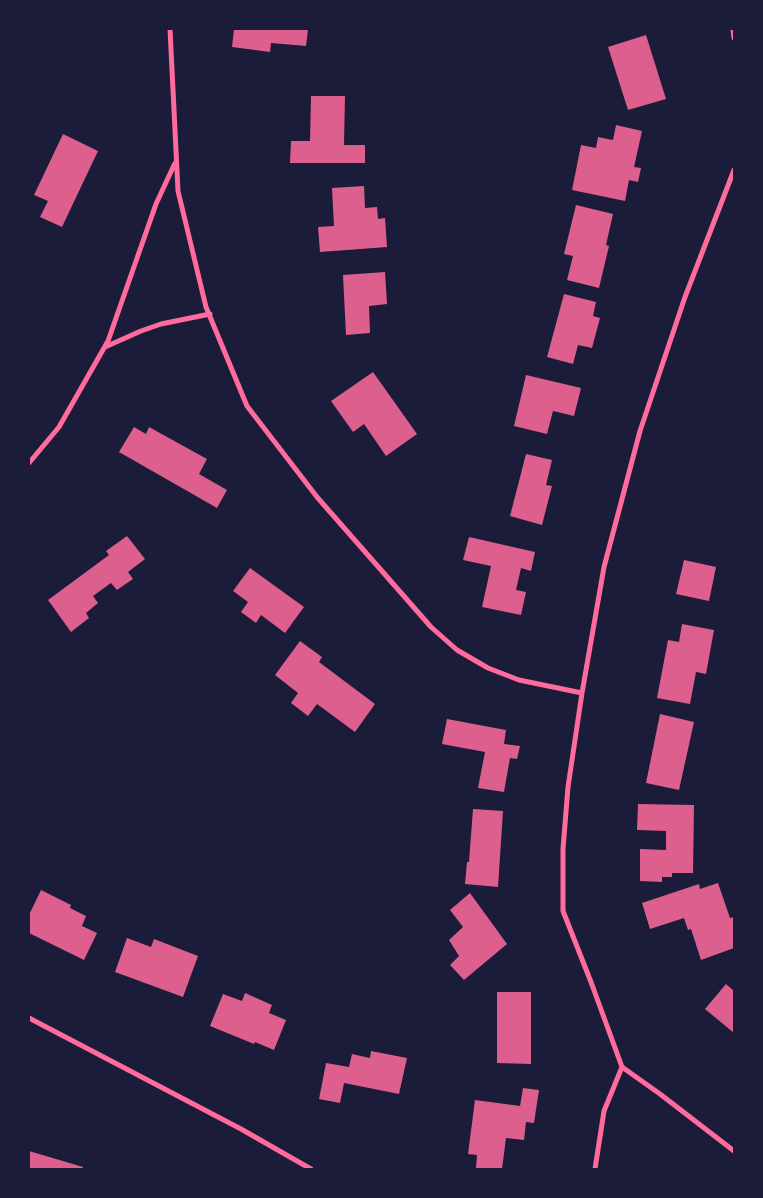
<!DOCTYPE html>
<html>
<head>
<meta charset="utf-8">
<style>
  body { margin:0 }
  #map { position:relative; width:763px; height:1198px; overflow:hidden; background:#1b1b3a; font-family:Lora,serif }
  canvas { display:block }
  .frame { position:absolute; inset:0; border:30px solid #1b1b3a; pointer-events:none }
</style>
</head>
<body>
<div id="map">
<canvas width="763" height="1198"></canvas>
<div class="frame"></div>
</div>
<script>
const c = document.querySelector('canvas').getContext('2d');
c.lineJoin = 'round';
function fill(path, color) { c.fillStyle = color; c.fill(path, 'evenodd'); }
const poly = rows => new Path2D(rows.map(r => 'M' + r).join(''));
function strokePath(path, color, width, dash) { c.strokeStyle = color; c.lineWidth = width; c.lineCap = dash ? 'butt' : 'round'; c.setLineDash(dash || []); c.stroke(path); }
const building = poly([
  [234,29,308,29,306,46,271,43,270,52,232,47],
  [646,35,666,99,628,110,608,47],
  [311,96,345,96,344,145,365,145,365,163,290,163,291,141,310,141],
  [616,125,642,131,634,167,641,168,638,182,629,180,625,201,572,190,581,145,596,148,598,137,613,140],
  [63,134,98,151,62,227,40,217,48,201,34,195],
  [364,186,365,208,377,207,378,219,385,218,387,247,320,252,318,227,334,226,332,188],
  [576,205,613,214,606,245,609,246,599,288,567,280,573,256,564,254],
  [385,272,387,304,369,306,370,333,346,335,343,275],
  [564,294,596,302,593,316,600,318,592,348,578,345,573,364,547,357],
  [373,372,417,434,386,456,364,424,353,432,331,401],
  [526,375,581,388,574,416,553,411,547,434,514,426],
  [134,427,146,434,149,427,207,459,199,474,227,490,217,508,119,452],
  [526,454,552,460,546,485,552,486,542,525,510,516],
  [127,536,145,559,128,572,133,579,117,590,111,583,93,596,98,603,86,613,89,618,71,632,48,600,109,555,106,551],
  [469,537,535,552,531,571,521,568,516,590,526,592,521,615,482,607,491,566,463,560],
  [684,560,716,567,709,601,676,594],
  [250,568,304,607,285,633,261,615,256,623,241,612,248,602,233,591],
  [682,624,714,630,706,674,696,672,690,704,657,698,668,640,679,642],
  [300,641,322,657,319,662,375,704,355,732,317,704,308,716,291,703,298,693,275,675],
  [660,714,694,722,679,790,646,783],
  [447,719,506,730,504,744,520,746,517,759,510,758,504,792,478,788,485,752,442,744],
  [638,804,694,805,693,873,672,873,672,877,662,877,662,882,640,881,640,849,666,850,666,831,637,830],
  [473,809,503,811,498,887,465,884,467,862,469,862],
  [718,883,730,918,734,917,734,948,701,960,691,929,688,930,684,918,650,929,642,903,699,884,700,889],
  [41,890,71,905,70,908,86,916,82,926,97,933,84,960,29,933,29,915],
  [470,893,507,944,464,980,450,965,459,956,449,940,463,927,450,910],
  [127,938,151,947,154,939,198,956,183,997,115,972],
  [726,984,734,991,734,1033,705,1009],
  [497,992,531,992,531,1064,497,1063],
  [245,993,272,1005,269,1013,286,1020,274,1050,255,1042,254,1044,210,1026,223,994,242,1001],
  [371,1051,407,1058,399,1094,344,1083,340,1103,319,1099,326,1063,349,1067,352,1054,370,1058],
  [523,1088,539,1090,534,1123,526,1122,524,1140,506,1138,502,1169,476,1168,477,1155,468,1154,475,1100,520,1106],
  [29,1151,83,1167,83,1169,29,1169]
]);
const minor = poly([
  [170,29,178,191,206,307,247,406,317,497,431,627,457,650,488,668,519,680,582,693],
  [733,29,734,38],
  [105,347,141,331,161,324,210,314],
  [29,463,59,427,108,341,156,204,175,163],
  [29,1018,241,1129,311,1169],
  [622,1067,660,1094,734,1151],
  [595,1169,604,1111,622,1067,591,982,563,911,563,849,568,787,582,693,604,567,640,431,685,297,734,170]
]);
fill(building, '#dd5f8e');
strokePath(minor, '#ff6b9d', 5);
</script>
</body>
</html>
